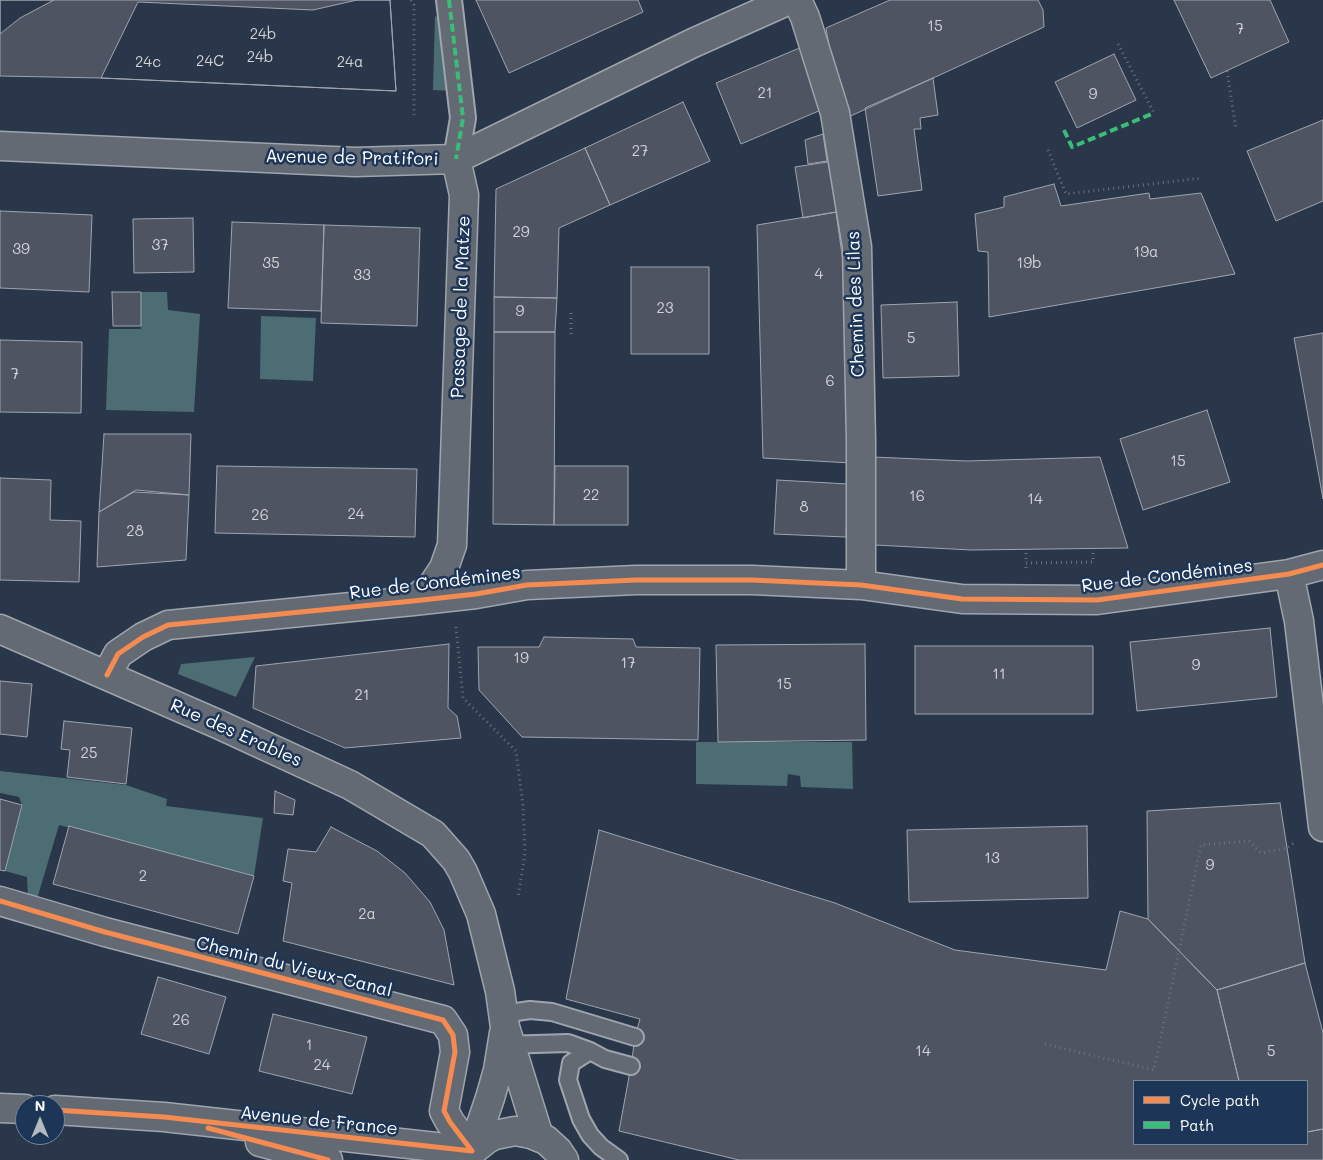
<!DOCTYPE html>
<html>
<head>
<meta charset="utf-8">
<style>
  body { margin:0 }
  #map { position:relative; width:1323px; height:1160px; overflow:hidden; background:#2a374a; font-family:Mali,sans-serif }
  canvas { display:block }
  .legend { position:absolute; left:1133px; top:1080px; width:175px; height:65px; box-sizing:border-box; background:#1d3557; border:1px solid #77869a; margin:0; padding:6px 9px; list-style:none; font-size:15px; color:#fff }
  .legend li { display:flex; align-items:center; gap:10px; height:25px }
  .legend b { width:25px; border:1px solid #77869a }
  .north { position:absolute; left:15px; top:1095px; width:50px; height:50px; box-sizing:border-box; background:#1d3557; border:1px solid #77869a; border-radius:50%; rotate:0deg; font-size:14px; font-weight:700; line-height:20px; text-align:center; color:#fff }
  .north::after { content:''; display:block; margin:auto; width:18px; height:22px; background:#b4b9c0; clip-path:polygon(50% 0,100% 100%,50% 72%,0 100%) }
</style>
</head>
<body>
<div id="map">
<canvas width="1323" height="1160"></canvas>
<ul class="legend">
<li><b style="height:6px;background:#f68b52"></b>Cycle path</li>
<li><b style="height:6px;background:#3abd76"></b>Path</li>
</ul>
<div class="north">N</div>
</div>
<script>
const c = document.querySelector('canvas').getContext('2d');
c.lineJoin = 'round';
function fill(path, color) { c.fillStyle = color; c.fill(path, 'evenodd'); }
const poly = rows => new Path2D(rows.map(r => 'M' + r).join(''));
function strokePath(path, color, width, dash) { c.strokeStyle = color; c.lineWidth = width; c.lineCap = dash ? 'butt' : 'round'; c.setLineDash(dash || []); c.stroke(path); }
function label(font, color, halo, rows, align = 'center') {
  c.font = font + ' Mali,sans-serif'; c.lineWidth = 5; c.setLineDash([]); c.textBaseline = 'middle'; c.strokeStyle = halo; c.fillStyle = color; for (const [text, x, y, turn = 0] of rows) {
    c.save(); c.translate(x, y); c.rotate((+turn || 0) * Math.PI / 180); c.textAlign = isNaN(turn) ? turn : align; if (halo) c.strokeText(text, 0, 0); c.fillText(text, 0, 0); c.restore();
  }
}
const green = poly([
  [435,16,442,21,452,91,433,90],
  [141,292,167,292,168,310,200,314,194,412,106,410,109,329,141,329],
  [261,316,316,318,313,381,260,379],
  [255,657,236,697,178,674,181,664],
  [696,742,852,742,853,789,801,787,800,776,788,774,787,786,696,784],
  [0,771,126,785,167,799,166,806,263,818,254,876,59,825,37,899,28,898,27,877,5,871,22,805,19,797,0,793]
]);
const building = poly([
  [0,0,54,0,20,18,0,34,0,0],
  [0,0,390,0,396,91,101,78,0,76,0,0],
  [357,0,390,0,396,91,101,78,138,2,313,10,357,0],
  [476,0,638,0,643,12,509,73,476,0],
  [890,0,1038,0,1043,10,1044,27,842,120,826,28,890,0],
  [1174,0,1270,0,1289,42,1211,78,1174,0],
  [802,47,828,107,741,144,716,83,802,47],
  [1114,54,1136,100,1077,128,1055,82,1114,54],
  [933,78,938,115,920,118,921,129,914,129,922,190,878,196,865,108,933,78],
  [683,102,710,161,610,205,585,148,683,102],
  [1323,120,1323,201,1276,221,1247,151,1323,120],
  [823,134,827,161,808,164,805,140,823,134],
  [585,148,610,205,559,228,557,298,494,297,496,189,585,148],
  [834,161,842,211,803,218,795,167,834,161],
  [1054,184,1061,206,1149,193,1150,199,1201,193,1235,274,989,317,988,252,978,251,975,214,1004,207,1004,197,1054,184],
  [0,211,92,215,89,292,0,288,0,211],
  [836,212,847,290,851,463,763,458,757,225,836,212],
  [193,218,194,272,134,273,133,219,193,218],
  [232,222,324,225,321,311,228,308,232,222],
  [324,225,420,228,417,326,321,323,324,225],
  [631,267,709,267,709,354,631,354,631,267],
  [112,292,141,292,141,326,113,326,112,292],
  [494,297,557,298,555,332,494,332,494,297],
  [957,302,959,376,883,378,881,305,957,302],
  [494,332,555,332,554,525,493,524,494,332],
  [1323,333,1323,499,1294,338,1323,333],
  [0,340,82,342,81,413,0,412,0,340],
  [1207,410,1230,482,1143,510,1120,439,1207,410],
  [104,434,191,434,189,495,136,490,99,512,104,434],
  [872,457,967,461,1100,457,1128,548,971,550,875,545,872,457],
  [217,466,417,469,415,537,215,533,217,466],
  [555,466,628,466,628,525,554,525,555,466],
  [0,478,51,480,50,520,81,521,79,582,0,580,0,478],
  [777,480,848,484,846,537,774,534,777,480],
  [134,492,189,495,186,560,97,567,99,512,134,492],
  [1270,628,1277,697,1137,711,1130,642,1270,628],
  [544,637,633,639,636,647,700,648,698,740,522,737,479,690,478,647,539,647,544,637],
  [449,644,448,708,457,716,461,738,345,748,253,708,256,666,449,644],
  [865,644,866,740,718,742,716,645,865,644],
  [915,646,1093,646,1093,714,915,714,915,646],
  [0,681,32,684,27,737,0,734,0,681],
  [64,721,132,728,126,784,67,777,70,750,61,749,64,721],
  [275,791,295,800,293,815,274,813,275,791],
  [0,799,22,805,5,871,0,870,0,799],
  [1280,803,1305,963,1217,990,1148,919,1147,811,1280,803],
  [69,826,254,876,238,934,53,884,69,826],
  [1087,826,1088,898,909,902,907,830,1087,826],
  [331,827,377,851,405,873,430,902,444,930,454,985,283,941,292,883,283,881,288,849,316,852,331,827],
  [599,830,835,903,955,950,1106,970,1120,911,1148,919,1217,990,1239,1081,1134,1081,1134,1144,1307,1144,1307,1132,1323,1129,1323,1160,739,1160,619,1131,631,1066,635,1037,640,1019,566,999,599,830],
  [1305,963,1323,1033,1323,1129,1307,1132,1307,1081,1239,1081,1217,990,1305,963],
  [158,977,226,997,209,1054,141,1034,158,977],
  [273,1014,367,1037,352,1094,259,1071,273,1014]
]);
const path = poly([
  [411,0,414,5,414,115],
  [1118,44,1154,113],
  [1227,71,1236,129],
  [1048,150,1066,194,1202,178],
  [571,313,571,335],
  [1026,553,1026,563],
  [1026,568,1026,563,1093,562,1093,552],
  [456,627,463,698,516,751,523,806,525,853,518,898],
  [1045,1044,1154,1070,1201,845,1249,841,1261,853,1287,848,1295,842]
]);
const service = poly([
  [503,1014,530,1010,552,1012,635,1037],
  [503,1045,568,1043,590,1051,605,1059,631,1066],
  [590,1051,571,1063,568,1080,581,1119,590,1135,601,1147,619,1160]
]);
const pedestrian = poly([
  [449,0,463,118,456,159]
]);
const minor = poly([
  [797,0,805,17,835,113,857,247,861,441,861,585],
  [0,146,355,162,456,159,693,43,789,0],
  [1289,574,1299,621,1323,827],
  [413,601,432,586,444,568,452,545,464,195,456,159],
  [0,629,220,725,350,785,433,834,456,860,463,872,481,914,500,991,505,1027,539,1137],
  [107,675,118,654,143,637,168,625,413,601,476,594,527,585,636,580,752,580,861,585,962,599,1097,600,1289,574,1323,565],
  [0,901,105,932,443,1020,453,1035,455,1052,444,1111,450,1122,472,1151],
  [472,1151,490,1098,498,1070,504,1033]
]);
const primary = poly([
  [0,1108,25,1109],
  [55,1110,164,1117,472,1151],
  [260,1142,328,1160],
  [466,1160,472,1151,487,1139,495,1135,515,1131,531,1134,546,1140,558,1151,564,1160]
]);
const quiet = poly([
  [449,0,463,118,456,159],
  [1064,130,1072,147,1154,113]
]);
const cycleway = poly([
  [107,675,118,654,143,637,168,625,413,601,476,594,527,585,636,580,752,580,861,585,962,599,1097,600,1289,574,1323,565],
  [0,901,105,932,443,1020,453,1035,455,1052,444,1111,450,1122,472,1151],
  [55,1110,164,1117,472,1151],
  [208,1128,328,1160]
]);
const numberNames = [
  ["15",935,26],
  ["7",1240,29],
  ["24b",263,34],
  ["24b",260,57],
  ["24C",210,61],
  ["24c",148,62],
  ["24a",350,62],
  ["21",765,93],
  ["9",1093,94],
  ["27",640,151],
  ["29",521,232],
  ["37",160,245],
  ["39",21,249],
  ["19a",1146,252],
  ["35",271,263],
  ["19b",1029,263],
  ["4",819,274],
  ["33",362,275],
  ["23",665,308],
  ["9",520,311],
  ["5",911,338],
  ["7",15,374],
  ["6",830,381],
  ["15",1178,461],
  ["22",591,495],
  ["16",917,496],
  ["14",1035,499],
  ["8",804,507],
  ["24",356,514],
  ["26",260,515],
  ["28",135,531],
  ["19",521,658],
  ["17",628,663],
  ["9",1196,665],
  ["11",999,674],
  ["15",784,684],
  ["21",362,695],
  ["25",89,753],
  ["13",992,858],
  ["9",1210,865],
  ["2",143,876],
  ["2a",367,914],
  ["26",181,1020],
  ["1",309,1045],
  ["14",923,1051],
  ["5",1271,1051],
  ["24",322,1065]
];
const streetNames = [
  ["Avenue de Pratifori",352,158,1],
  ["Chemin des Lilas",856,304,-92],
  ["Passage de la Matze",461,307,-88],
  ["Rue de Condémines",1167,576,-7],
  ["Rue de Condémines",435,583,-7],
  ["Rue des Erables",236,733,24],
  ["Chemin du Vieux-Canal",294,967,14],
  ["Avenue de France",319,1121,6]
];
fill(green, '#4b6d73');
fill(building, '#4f5463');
strokePath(building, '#9fa5ae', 1);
strokePath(service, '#9fa5ae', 20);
strokePath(pedestrian, '#9fa5ae', 28);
strokePath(minor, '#9fa5ae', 31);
strokePath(primary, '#9fa5ae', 31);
strokePath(path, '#6a727c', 3, [1, 4]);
strokePath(service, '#636a74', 16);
strokePath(pedestrian, '#636a74', 24);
strokePath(minor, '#636a74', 28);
strokePath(primary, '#636a74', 28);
strokePath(quiet, '#3abd76', 4, [8, 4]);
strokePath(cycleway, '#f68b52', 5);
label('15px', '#d3d4d8', null, numberNames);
label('18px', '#fff', '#1d3557', streetNames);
</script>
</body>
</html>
